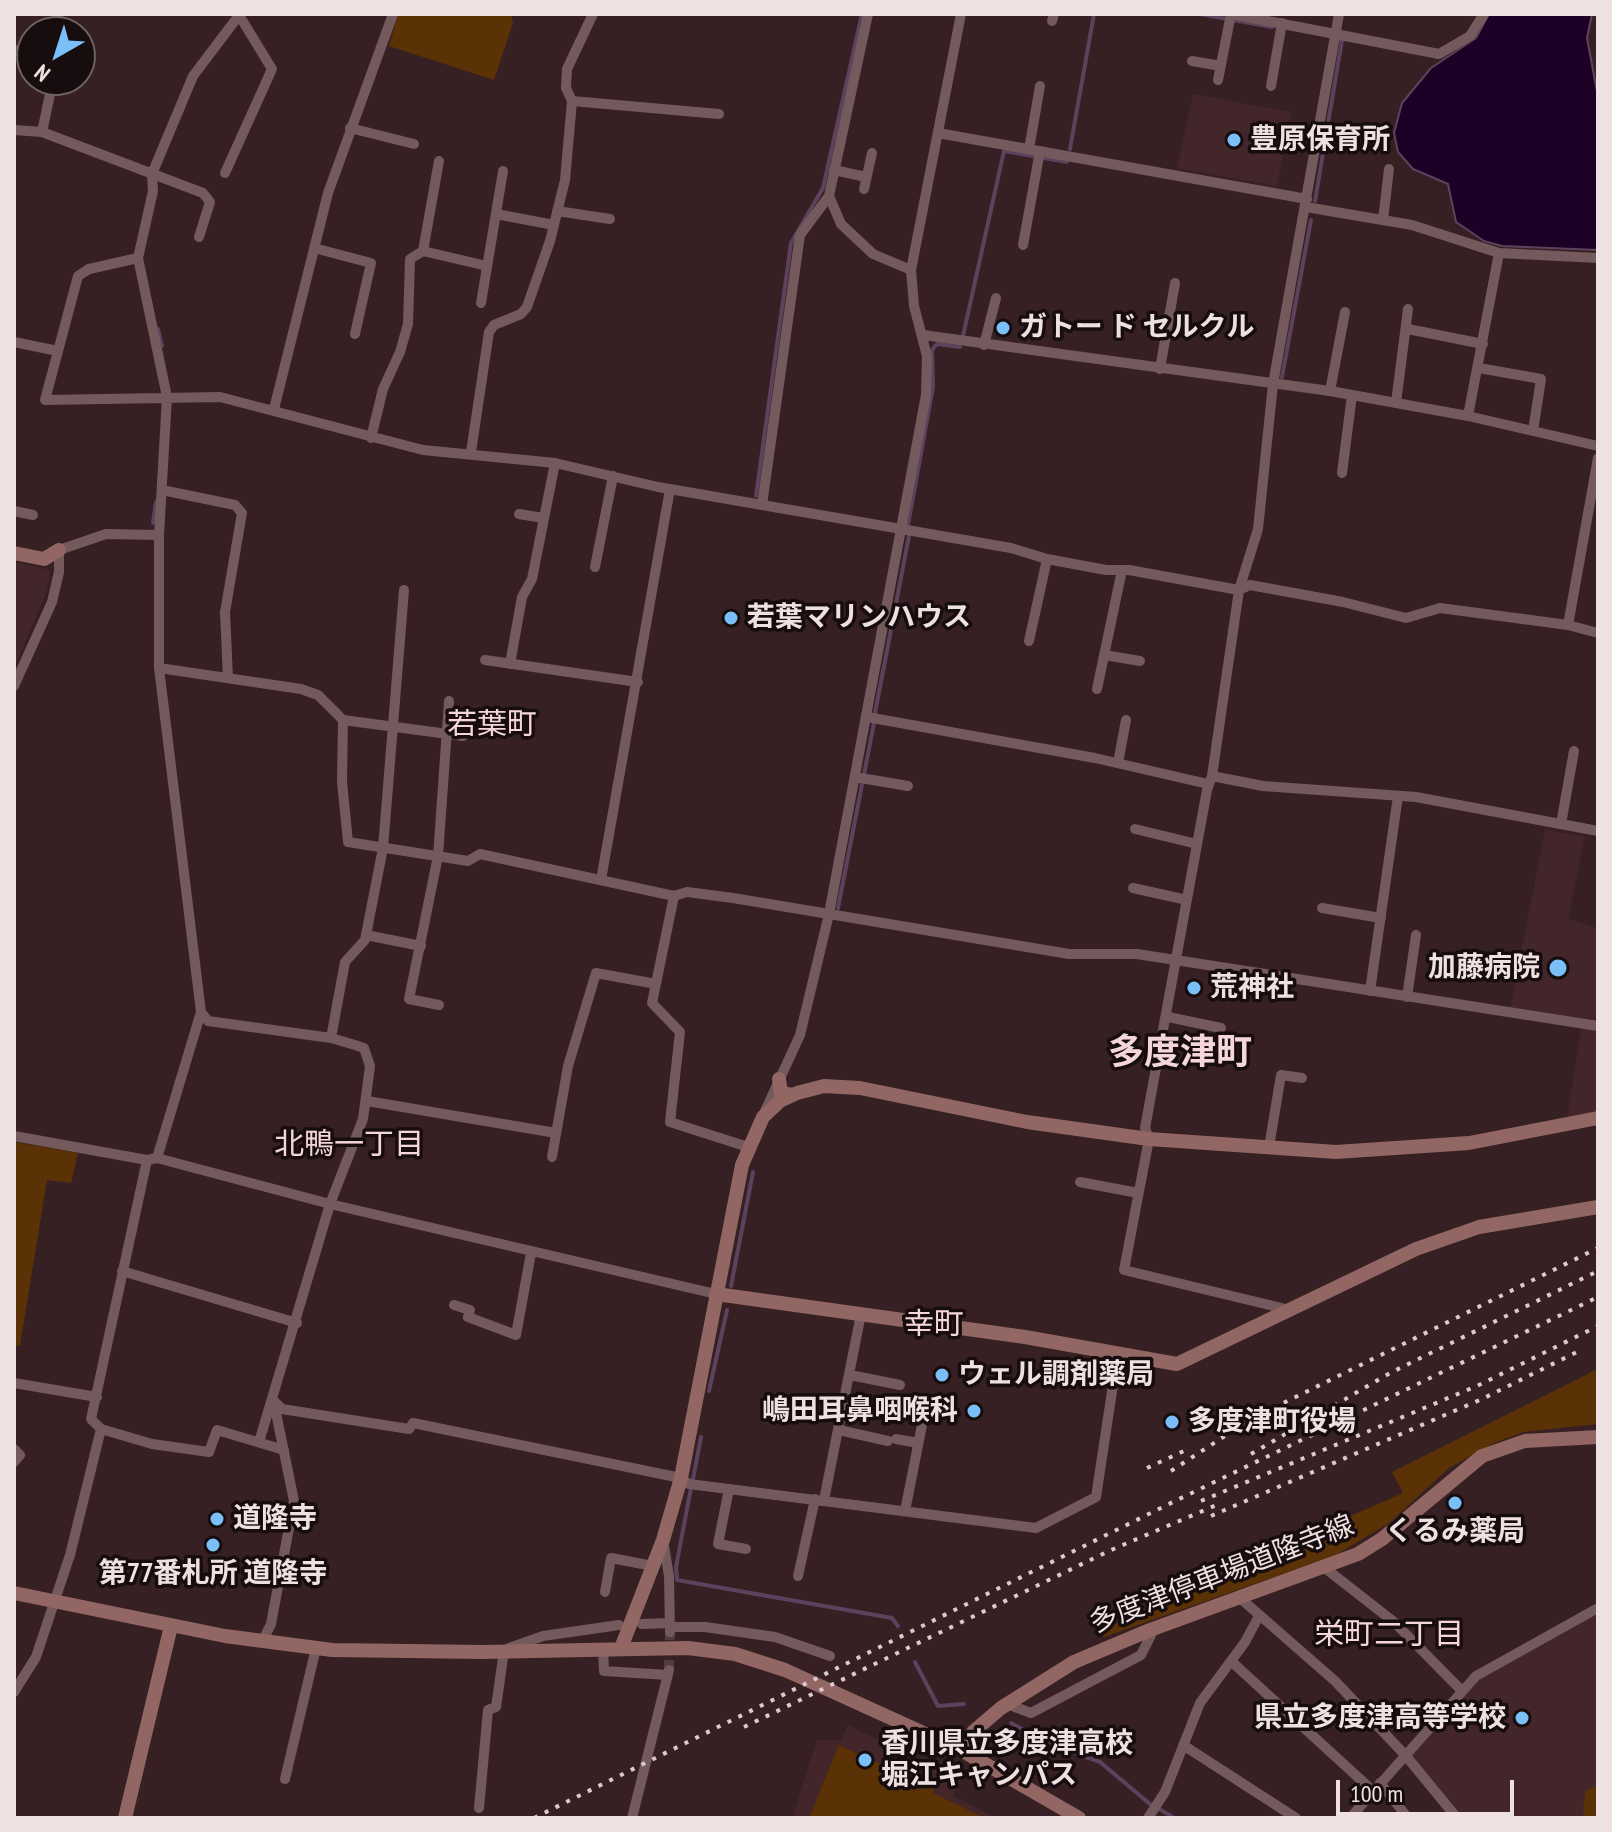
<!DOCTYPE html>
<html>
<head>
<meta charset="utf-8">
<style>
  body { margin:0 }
  #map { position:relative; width:1612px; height:1832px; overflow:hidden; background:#362023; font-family:"PT Sans Narrow",sans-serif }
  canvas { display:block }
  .frame { position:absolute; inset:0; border:16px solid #efe0e1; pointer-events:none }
  .north { position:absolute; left:16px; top:16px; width:80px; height:80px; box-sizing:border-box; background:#170d0e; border:2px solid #6d6162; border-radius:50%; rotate:219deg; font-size:22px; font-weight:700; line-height:32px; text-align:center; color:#efe0e1 }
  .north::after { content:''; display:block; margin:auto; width:28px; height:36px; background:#7abff8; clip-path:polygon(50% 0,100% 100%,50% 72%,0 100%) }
  .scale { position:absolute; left:1336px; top:1780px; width:178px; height:36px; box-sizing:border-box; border:4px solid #efe0e1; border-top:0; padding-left:10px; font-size:24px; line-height:28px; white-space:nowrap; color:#efe0e1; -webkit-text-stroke:6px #170d0e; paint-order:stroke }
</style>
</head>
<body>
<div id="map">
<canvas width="1612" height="1832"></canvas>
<div class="frame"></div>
<div class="north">N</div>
<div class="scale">100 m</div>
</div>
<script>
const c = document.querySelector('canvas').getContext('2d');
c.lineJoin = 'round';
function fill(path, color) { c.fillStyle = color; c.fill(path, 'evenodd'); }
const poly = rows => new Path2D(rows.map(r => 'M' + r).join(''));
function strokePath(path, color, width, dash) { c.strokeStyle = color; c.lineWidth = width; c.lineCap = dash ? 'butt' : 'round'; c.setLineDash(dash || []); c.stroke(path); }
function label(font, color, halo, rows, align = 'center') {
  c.font = font + ' "PT Sans Narrow","Noto Sans JP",sans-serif'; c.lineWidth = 7; c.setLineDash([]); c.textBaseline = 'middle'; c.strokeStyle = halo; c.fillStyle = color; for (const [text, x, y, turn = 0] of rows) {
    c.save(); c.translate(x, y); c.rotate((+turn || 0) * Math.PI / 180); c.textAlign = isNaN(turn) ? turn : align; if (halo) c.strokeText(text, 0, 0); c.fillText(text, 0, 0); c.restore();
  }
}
const built = poly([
  [1193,94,1291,112,1277,186,1177,168],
  [14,562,47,569,50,573,45,596,14,668],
  [1545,830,1585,836,1568,919,1598,928,1598,1007,1593,1029,1598,1030,1598,1113,1567,1117,1583,1019,1510,1009],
  [1598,1614,1598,1818,1464,1818,1411,1756,1480,1679],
  [848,1725,961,1781,953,1796,996,1818,792,1818,817,1740,841,1740]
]);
const green = poly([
  [398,14,511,14,513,23,494,80,389,46],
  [14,1142,78,1153,71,1183,47,1180,20,1346,14,1345],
  [1598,1369,1598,1424,1524,1432,1496,1442,1449,1468,1389,1523,1336,1555,1104,1637,1100,1631,1189,1587,1403,1493,1392,1472],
  [839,1745,935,1789,933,1793,985,1818,809,1818],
  [1598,1784,1598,1818,1587,1818,1583,1812,1585,1792]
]);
const water = poly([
  [1489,14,1592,14,1587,38,1598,97,1598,250,1502,246,1484,241,1456,222,1448,184,1413,169,1398,152,1394,133,1402,103,1431,68,1476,38,1489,14]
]);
const stream = poly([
  [1200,14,1272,27],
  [1070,149,1094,14],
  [1315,201,1342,40],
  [158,329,162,346],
  [963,336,1004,151,1067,162],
  [1282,377,1311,220],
  [756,496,791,243,823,188,862,14],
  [153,523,156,502],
  [908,525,933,387,932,350,937,344,960,347],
  [875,713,909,536],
  [838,908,874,723],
  [731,1286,753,1172],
  [709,1391,727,1310],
  [693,1479,701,1437],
  [691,1488,676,1567,677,1580,892,1618,898,1626],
  [915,1662,938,1706,964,1704],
  [1011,1723,1048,1743,1100,1762,1150,1804],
  [1158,1808,1174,1818]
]);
const streetTunnel = poly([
  [669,1670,670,1632]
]);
const street = poly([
  [868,14,829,196,841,224,873,254,911,270],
  [1231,14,1439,54,1470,36,1484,14],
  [1052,21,1054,14],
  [55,32,58,14],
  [14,50,32,54],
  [1192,61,1221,66],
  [1218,80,1231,14],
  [1271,86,1282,23],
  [572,101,719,114],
  [350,128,414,144],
  [14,130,42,132,203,193,210,202,199,237],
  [42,132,53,80],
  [938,133,1307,199],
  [1029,149,1040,86],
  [834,170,866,177],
  [225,173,272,69,239,15],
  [864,189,872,153],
  [1306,207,1412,225,1499,253,1598,258],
  [557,211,610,219],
  [496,214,554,225],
  [1383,220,1389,169],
  [1023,245,1040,151],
  [314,248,371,263,355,334],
  [423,251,439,161],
  [138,258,89,269,78,276,45,400,220,397,423,450,555,463,658,487,1011,548,1047,559,1106,570,1129,570,1239,590,1250,585,1343,602,1406,618,1440,608,1568,625,1598,633],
  [481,303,503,171],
  [1408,329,1483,344],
  [923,335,1330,391,1468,416,1598,446],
  [14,342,58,351],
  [984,345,996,298],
  [1479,368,1541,379,1533,431],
  [1160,369,1175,283],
  [1330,391,1345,312],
  [1396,403,1408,309],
  [274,409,328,193,393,14],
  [1468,416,1499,253],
  [371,438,383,389,400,352,408,324,410,259,423,251,487,266],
  [471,452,489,332,494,325,521,314,527,307,550,241,565,180,572,101,566,88,567,69,593,14],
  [1342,473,1352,395],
  [162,490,235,505,242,513,225,612,228,678],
  [762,505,800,235,829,196],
  [14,511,33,515],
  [519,514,543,518],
  [595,567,613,476],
  [1568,625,1598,458],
  [1029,641,1047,559],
  [1104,655,1140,661],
  [485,660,638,682],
  [510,664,522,597,532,579,555,463],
  [159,668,301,689,318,695,343,720,463,736],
  [14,686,52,602,59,572,59,550,106,534,159,535],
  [1097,689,1122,570],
  [867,717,1095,758,1208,784],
  [343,720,342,782,348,842,468,861,480,854,674,896,687,892,733,898,1069,954,1137,954,1598,1026],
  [1118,763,1126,720],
  [1212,776,1263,786,1416,797,1598,831],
  [855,777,908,786],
  [1561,824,1574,751],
  [1135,829,1197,844],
  [601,880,670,489],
  [1133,888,1187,900],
  [674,896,652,1003,680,1032,670,1122,748,1147],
  [1322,908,1381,918],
  [366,935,421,946],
  [1370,991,1398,796],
  [1407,997,1416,935],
  [439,1005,409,999,438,856,449,701],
  [201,1012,208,1021,331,1038,355,1045,364,1048,370,1066,363,1119,330,1204,259,1442],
  [1168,1017,1221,1028],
  [331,1038,345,962,365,940,383,848,404,590],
  [367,1101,556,1133],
  [765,1111,800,1035,829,914,926,395,927,356,914,306,911,270,961,14],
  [14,1136,147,1160,157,1158,330,1204,716,1294],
  [1269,1147,1281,1075,1302,1078],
  [552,1157,568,1066,596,973,656,984],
  [157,1158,201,1012,159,668,159,535,167,397,138,258,153,191,152,174,193,76,240,14],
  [147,1160,91,1419,101,1429,152,1444,209,1452,217,1430,284,1450],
  [1080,1182,1138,1193],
  [122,1271,297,1323],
  [454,1305,470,1310,468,1317,516,1335,531,1253],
  [1286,1309,1124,1270,1149,1139,1145,1128,1207,790,1212,776,1239,590,1258,529,1273,384,1339,14],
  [850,1375,900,1385],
  [14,1383,97,1397],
  [274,1401,282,1409,409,1429,413,1423,681,1478,689,1484,1036,1528,1096,1497,1118,1352],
  [839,1430,888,1441],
  [896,1439,918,1443],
  [14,1449,20,1455,14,1462],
  [729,1489,718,1544,746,1549],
  [824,1500,861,1314],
  [905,1511,926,1405],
  [663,1540,669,1576,670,1632],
  [1325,1568,1394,1622,1462,1691],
  [798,1576,815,1499],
  [605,1592,611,1558,653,1566],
  [1240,1598,1335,1681,1406,1756,1457,1818],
  [642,1624,670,1623],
  [670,1627,705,1627,775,1637,830,1656],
  [262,1642,271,1624,294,1501,274,1403],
  [509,1648,543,1636,619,1625],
  [603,1648,604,1671,668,1675],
  [1232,1662,1373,1791],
  [14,1692,36,1657,70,1555,101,1429],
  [1007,1704,1031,1713,1141,1655,1154,1629],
  [1183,1745,1296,1818],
  [285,1779,316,1648],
  [1380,1783,1408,1818],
  [479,1808,488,1710,496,1707,504,1651],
  [632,1818,669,1670],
  [1148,1818,1165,1792,1200,1703,1245,1642,1259,1616],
  [1350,1818,1476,1676,1598,1608]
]);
const secondary = poly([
  [14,553,44,559,59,550],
  [779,1079,781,1093,792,1095],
  [716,1294,1025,1337,1177,1364,1416,1249,1479,1227,1598,1207],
  [14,1593,225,1636,332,1650,483,1652,688,1648,735,1654,785,1670,961,1750,1079,1818],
  [621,1648,663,1540,681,1478,742,1165,763,1117,780,1101,797,1093,824,1086,860,1088,1027,1122,1149,1139,1336,1152,1469,1143,1598,1118],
  [961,1750,974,1731,1001,1708,1074,1662,1150,1630,1358,1554,1382,1539,1482,1456,1525,1441,1598,1437],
  [125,1818,171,1626]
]);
const rail = poly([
  [1251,1454,1390,1373,1598,1271],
  [1147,1468,1186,1450],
  [1171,1471,1251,1419,1598,1248],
  [1201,1501,1477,1386,1598,1326],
  [1211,1516,1482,1399,1583,1349],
  [744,1727,1111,1550,1219,1504],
  [534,1818,1173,1502,1598,1297]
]);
const markers = [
  [1234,140,8,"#7abff8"],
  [1003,328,8,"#7abff8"],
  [731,618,8,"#7abff8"],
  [1558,968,10,"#7abff8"],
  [1194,988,8,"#7abff8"],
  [942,1375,8,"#7abff8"],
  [974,1411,8,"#7abff8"],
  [1172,1422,8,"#7abff8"],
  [1455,1503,8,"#7abff8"],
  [217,1519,8,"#7abff8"],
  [213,1545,8,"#7abff8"],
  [1522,1718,8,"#7abff8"],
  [865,1760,8,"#7abff8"]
];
const poiNames = [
  ["豊原保育所",1250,140],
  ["ガトー ド セルクル",1019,328],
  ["若葉マリンハウス",747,618],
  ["加藤病院",1540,968,"right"],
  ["荒神社",1210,988],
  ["ウェル調剤薬局",958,1375],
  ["嶋田耳鼻咽喉科",958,1411,"right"],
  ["多度津町役場",1188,1422],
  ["道隆寺",233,1519],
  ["くるみ薬局",1455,1532,"center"],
  ["第77番札所 道隆寺",213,1574,"center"],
  ["県立多度津高等学校",1506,1718,"right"],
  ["香川県立多度津高校",881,1744],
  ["堀江キャンパス",881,1776]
];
const streetNames = [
  ["多度津停車場道隆寺線",1222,1575,-21]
];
const neighbourhoodNames = [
  ["若葉町",492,725],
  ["北鴨一丁目",349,1145],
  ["幸町",934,1325],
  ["栄町二丁目",1389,1635]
];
const districtNames = [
  ["多度津町",1180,1054]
];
fill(built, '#43262a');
fill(green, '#5b3106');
fill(water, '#1d0025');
strokePath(water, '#5c435d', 2);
strokePath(stream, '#5c435d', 4);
strokePath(streetTunnel, '#523d40', 10, [10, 5]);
strokePath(street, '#745a5d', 10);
strokePath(secondary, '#926763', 14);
strokePath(rail, '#dbcbcc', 4, [4, 8]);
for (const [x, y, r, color] of markers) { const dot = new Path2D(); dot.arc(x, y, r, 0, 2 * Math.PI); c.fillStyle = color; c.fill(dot); strokePath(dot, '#170d0e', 3); }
label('bold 28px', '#efe0e1', '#170d0e', poiNames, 'left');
label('28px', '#efe0e1', '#170d0e', streetNames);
label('30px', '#f4d5d9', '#170d0e', neighbourhoodNames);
label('bold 36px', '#f4d5d9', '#170d0e', districtNames);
</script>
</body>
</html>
